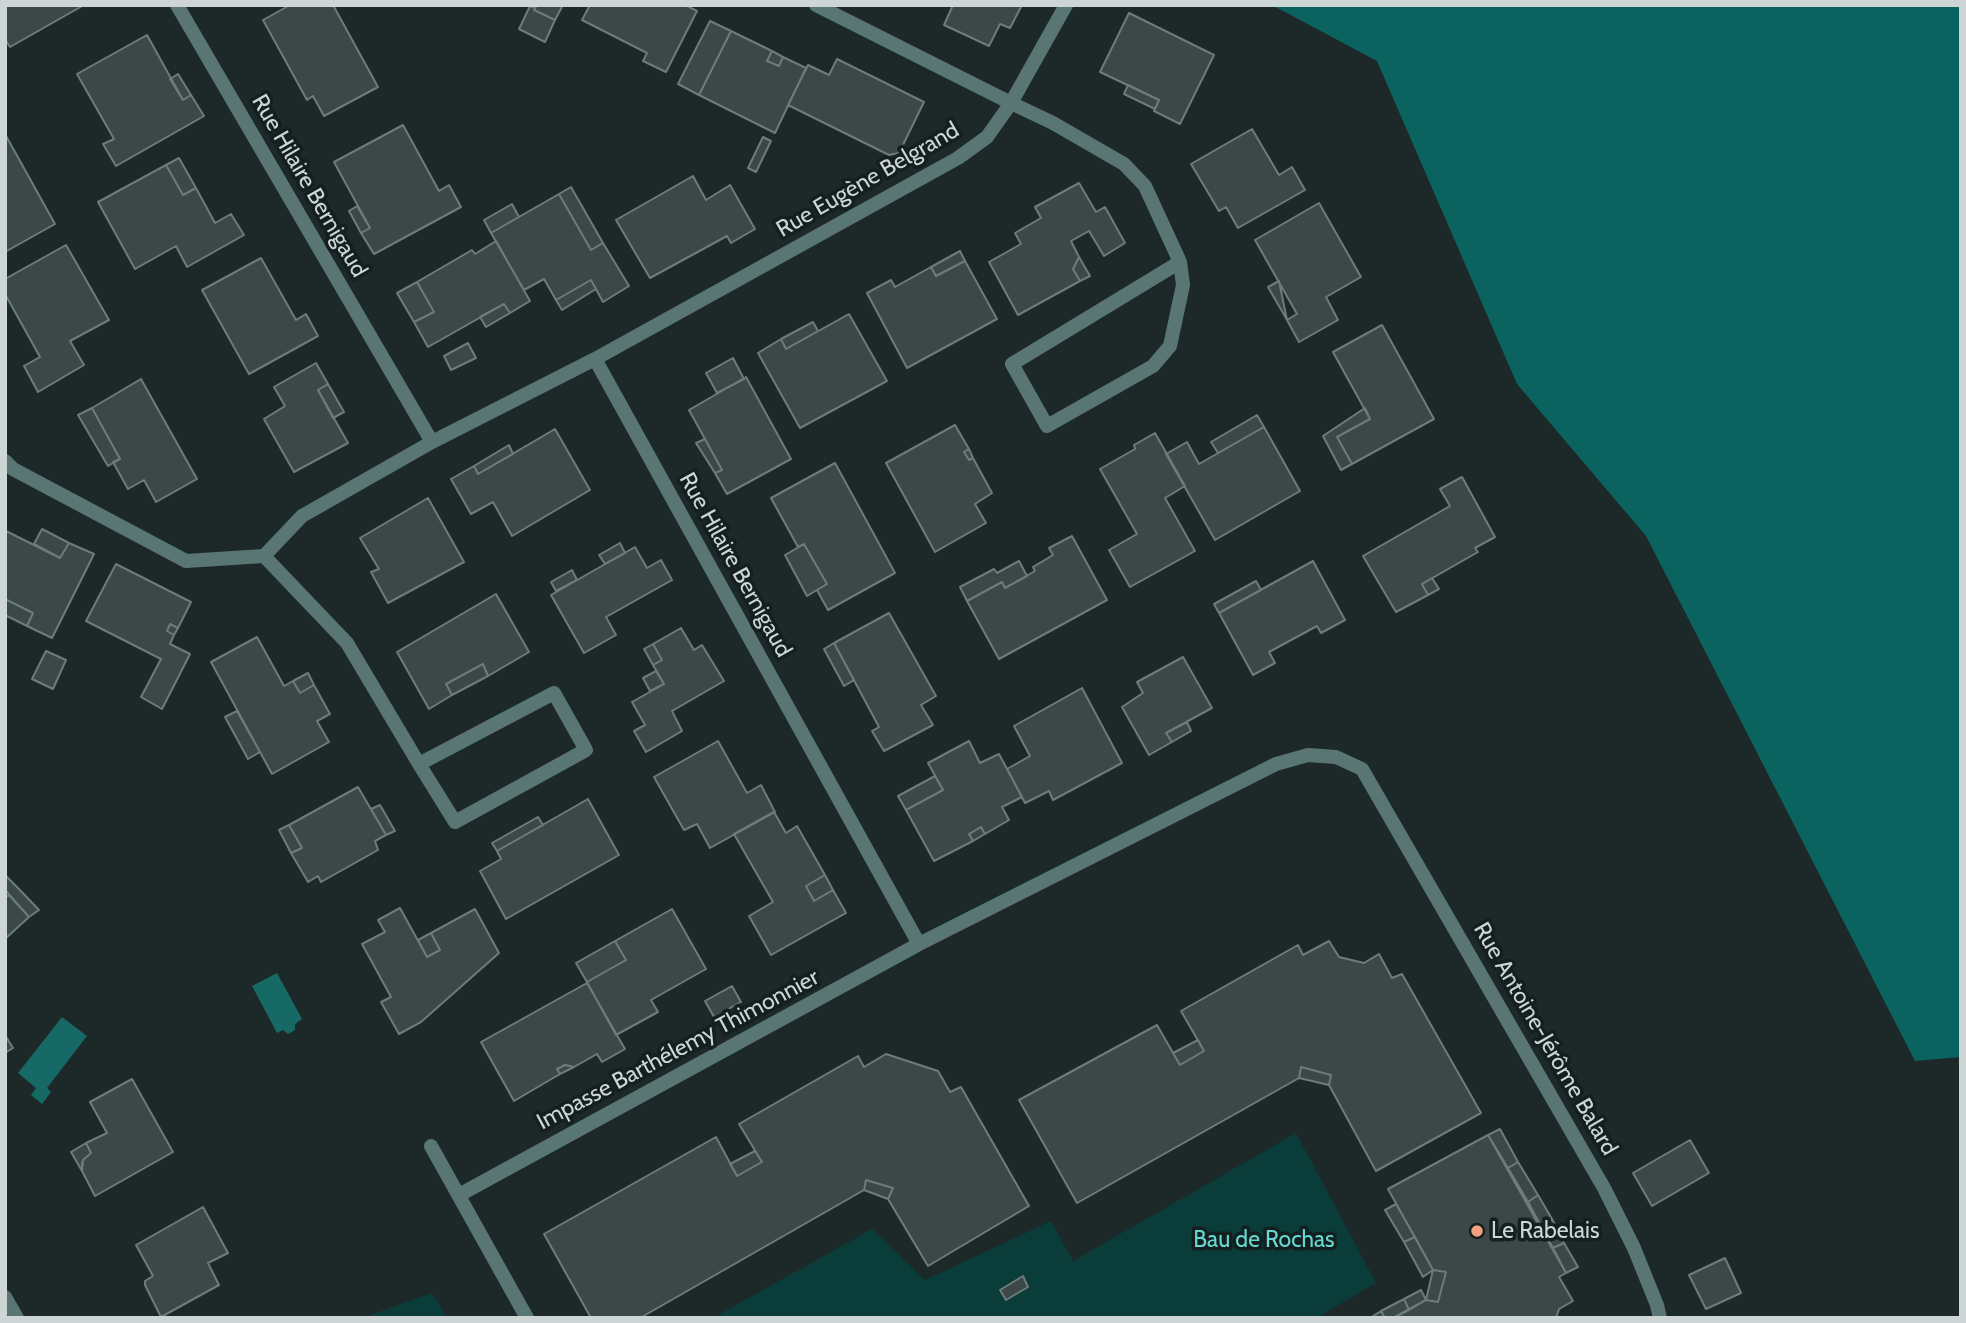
<!DOCTYPE html>
<html>
<head>
<meta charset="utf-8">
<style>
  body { margin:0 }
  #map { position:relative; width:1966px; height:1323px; overflow:hidden; background:#1d2928; font-family:Cabin,sans-serif }
  canvas { display:block }
  .frame { position:absolute; inset:0; border:7px solid #ced5d5; pointer-events:none }
</style>
</head>
<body>
<div id="map">
<canvas width="1966" height="1323"></canvas>
<div class="frame"></div>
</div>
<script>
const c = document.querySelector('canvas').getContext('2d');
c.lineJoin = 'round';
function fill(path, color) { c.fillStyle = color; c.fill(path, 'evenodd'); }
const poly = rows => new Path2D(rows.map(r => 'M' + r).join(''));
function strokePath(path, color, width, dash) { c.strokeStyle = color; c.lineWidth = width; c.lineCap = dash ? 'butt' : 'round'; c.setLineDash(dash || []); c.stroke(path); }
function label(font, color, halo, rows, align = 'center') {
  c.font = font + ' Cabin,sans-serif'; c.lineWidth = 7; c.setLineDash([]); c.textBaseline = 'middle'; c.strokeStyle = halo; c.fillStyle = color; for (const [text, x, y, turn = 0] of rows) {
    c.save(); c.translate(x, y); c.rotate((+turn || 0) * Math.PI / 180); c.textAlign = isNaN(turn) ? turn : align; if (halo) c.strokeText(text, 0, 0); c.fillText(text, 0, 0); c.restore();
  }
}
const green = poly([
  [1296,1133,1376,1283,1316,1318,713,1318,872,1229,925,1280,1051,1221,1073,1261],
  [432,1293,447,1318,367,1318,373,1314]
]);
const forest = poly([
  [1272,5,1961,5,1961,1057,1915,1061,1646,536,1517,384,1377,61]
]);
const water = poly([
  [277,973,302,1019,295,1024,295,1030,288,1034,283,1030,277,1033,252,986],
  [62,1017,87,1036,47,1088,51,1092,42,1104,31,1095,36,1088,18,1073]
]);
const building = poly([
  [5,5,84,5,10,47,5,39,5,5],
  [290,5,333,5,378,87,324,116,313,96,307,100,263,20,290,5],
  [537,5,563,5,555,20,534,10,537,5],
  [590,5,685,5,697,11,666,72,643,61,647,53,582,20,590,5],
  [953,5,1022,5,1010,28,1000,24,989,46,944,25,953,5],
  [530,6,535,8,534,10,555,20,545,42,519,29,530,6],
  [1129,13,1214,55,1180,124,1154,111,1159,100,1100,72,1129,13],
  [710,21,731,31,699,95,678,84,710,21],
  [731,31,772,51,767,61,779,66,783,57,806,68,775,133,699,95,731,31],
  [147,35,183,100,191,95,204,116,116,166,103,144,114,139,77,74,147,35],
  [772,51,783,57,779,66,767,61,772,51],
  [837,59,924,102,899,153,889,155,788,105,808,65,829,75,837,59],
  [178,74,191,95,183,100,170,79,178,74],
  [1128,85,1159,100,1155,109,1124,94,1128,85],
  [403,125,439,191,449,185,461,207,374,254,361,233,370,228,334,162,403,125],
  [1252,129,1279,175,1292,167,1305,190,1238,228,1226,207,1219,211,1191,164,1252,129],
  [5,134,55,224,5,252,5,134],
  [763,137,771,141,756,172,748,168,763,137],
  [179,158,196,188,183,195,166,165,179,158],
  [166,165,183,195,196,188,215,223,231,214,244,235,187,267,176,246,135,269,98,202,166,165],
  [693,176,706,200,730,185,755,229,731,243,727,236,650,278,616,220,693,176],
  [1079,183,1096,212,1105,207,1125,243,1104,256,1089,231,1071,241,1079,257,1073,269,1080,281,1018,315,989,262,1021,244,1015,233,1041,218,1035,207,1079,183],
  [571,187,603,243,591,250,559,194,571,187],
  [559,194,591,250,603,243,629,286,603,302,591,280,556,300,544,279,524,290,491,233,559,194],
  [1319,203,1361,277,1326,297,1338,320,1299,342,1287,320,1297,314,1255,240,1319,203],
  [512,204,519,217,491,233,484,220,512,204],
  [357,206,370,228,361,233,349,211,357,206],
  [496,241,530,301,510,313,504,304,428,347,414,322,434,312,417,282,472,250,475,254,496,241],
  [66,245,109,320,70,341,84,365,38,392,24,366,40,357,5,294,5,279,66,245],
  [960,251,965,261,936,276,931,267,960,251],
  [1079,257,1090,276,1080,281,1073,269,1079,257],
  [261,258,296,320,306,314,318,336,249,374,202,290,261,258],
  [965,261,997,319,907,368,867,293,891,280,895,287,931,267,936,276,965,261],
  [591,280,596,289,562,310,556,300,591,280],
  [1279,281,1287,320,1268,287,1279,281],
  [417,282,434,312,414,322,397,293,417,282],
  [504,304,510,313,486,327,480,317,504,304],
  [849,314,887,381,800,428,758,353,781,339,786,349,849,314],
  [813,322,818,331,786,349,781,339,813,322],
  [1382,325,1434,419,1352,464,1337,437,1370,419,1333,352,1382,325],
  [468,343,476,358,451,370,444,356,468,343],
  [733,358,744,379,717,393,706,373,733,358],
  [316,363,328,384,318,390,348,443,294,472,264,419,285,406,274,387,316,363],
  [746,377,791,459,727,494,715,473,722,470,689,410,746,377],
  [141,379,197,479,156,502,144,480,128,489,113,462,120,459,92,408,141,379],
  [328,384,344,412,333,418,318,390,328,384],
  [92,408,120,459,108,466,78,415,92,408],
  [1365,408,1370,419,1337,437,1352,464,1341,470,1323,436,1365,408],
  [1257,415,1264,427,1218,453,1211,442,1257,415],
  [955,425,969,449,964,452,969,460,973,458,992,493,975,504,986,523,935,552,886,463,955,425],
  [1264,427,1300,491,1215,540,1166,454,1187,442,1199,464,1264,427],
  [555,429,590,490,512,536,493,502,471,514,451,479,474,466,478,474,555,429],
  [1155,433,1185,486,1165,498,1195,551,1130,587,1109,550,1137,534,1100,469,1135,449,1134,445,1155,433],
  [705,439,722,470,715,473,696,443,705,439],
  [509,445,513,454,478,474,474,466,509,445],
  [969,449,973,458,969,460,964,452,969,449],
  [835,463,895,573,828,610,817,590,827,584,804,544,798,547,771,498,835,463],
  [1462,477,1495,537,1475,548,1478,552,1422,584,1428,595,1396,612,1363,556,1450,506,1440,489,1462,477],
  [428,498,464,562,388,603,371,572,379,569,360,538,428,498],
  [42,529,69,543,60,558,34,544,42,529],
  [6,531,60,558,69,543,94,554,52,638,27,626,33,613,5,599,6,531],
  [1072,536,1107,600,999,659,967,601,1002,582,1005,588,1035,571,1033,567,1053,555,1049,548,1072,536],
  [620,543,625,553,605,564,599,555,620,543],
  [804,544,827,584,807,596,785,555,804,544],
  [635,547,647,568,661,560,672,580,606,617,616,635,584,653,551,595,635,547],
  [1019,561,1027,576,1005,588,1002,582,967,601,960,587,994,569,997,573,1019,561],
  [1313,561,1345,620,1321,633,1317,626,1269,652,1275,663,1253,675,1219,613,1313,561],
  [116,564,191,602,178,628,170,624,167,631,174,635,170,644,190,654,162,709,141,697,161,659,86,621,116,564],
  [572,570,577,580,556,591,551,582,572,570],
  [1432,578,1439,589,1428,595,1422,584,1432,578],
  [1256,581,1261,590,1219,613,1214,604,1256,581],
  [496,594,529,652,488,676,483,664,446,684,452,695,429,709,397,652,496,594],
  [5,599,33,613,27,626,5,615,5,599],
  [889,613,936,696,921,705,933,725,884,751,872,731,879,727,834,643,889,613],
  [170,624,178,628,174,635,167,631,170,624],
  [681,628,694,650,702,645,724,681,672,711,682,731,646,752,634,731,645,725,632,702,664,684,653,665,662,660,653,644,681,628],
  [257,637,284,686,293,681,300,693,314,685,330,714,317,721,329,742,272,774,211,662,257,637],
  [834,643,854,680,844,686,824,649,834,643],
  [653,644,662,660,653,665,644,649,653,644],
  [46,651,66,660,53,689,32,679,46,651],
  [1183,657,1212,708,1166,733,1172,742,1149,755,1122,707,1143,693,1137,682,1183,657],
  [483,664,488,676,452,695,446,684,483,664],
  [656,671,664,684,650,691,643,678,656,671],
  [308,673,314,685,300,693,293,681,308,673],
  [1082,688,1122,763,1053,800,1049,791,1025,803,1007,769,1030,756,1014,726,1082,688],
  [237,711,260,752,248,759,225,717,237,711],
  [1187,722,1191,731,1172,742,1166,733,1187,722],
  [718,741,747,793,761,785,775,812,710,848,697,824,684,830,654,777,718,741],
  [969,741,980,763,999,754,1022,797,1002,807,1009,820,985,834,981,827,969,834,973,841,934,861,906,810,943,790,928,763,969,741],
  [935,776,943,790,906,810,898,796,935,776],
  [358,787,386,835,375,841,378,850,321,882,318,876,308,882,291,853,302,848,289,825,358,787],
  [588,799,619,855,506,919,480,871,501,859,497,851,588,799],
  [380,805,395,831,386,835,371,809,380,805],
  [774,812,786,833,797,826,825,875,806,886,814,901,833,890,846,913,771,955,749,916,773,902,734,834,774,812],
  [538,817,543,825,497,851,492,843,538,817],
  [289,825,302,848,291,853,279,830,289,825],
  [981,827,985,834,973,841,969,834,981,827],
  [5,875,18,888,39,910,29,917,5,890,5,875],
  [825,875,833,890,814,901,806,886,825,875],
  [9,895,29,917,5,939,5,898,9,895],
  [400,908,427,957,440,950,431,933,475,909,499,953,421,1022,399,1034,381,1002,391,997,362,944,385,932,378,920,400,908],
  [672,909,706,969,651,1000,658,1012,616,1035,587,982,626,960,615,941,672,909],
  [431,933,440,950,427,957,418,940,431,933],
  [615,941,626,960,587,982,576,963,615,941],
  [1329,941,1339,957,1364,963,1379,954,1392,978,1402,974,1481,1113,1376,1171,1329,1085,1331,1075,1301,1067,1299,1078,1077,1203,1019,1100,1157,1025,1180,1065,1204,1051,1181,1011,1298,945,1303,955,1329,941],
  [587,983,625,1049,602,1062,597,1054,574,1067,565,1065,557,1069,560,1074,514,1101,481,1042,587,983],
  [732,986,741,1002,714,1017,705,1001,732,986],
  [5,1035,13,1048,5,1053,5,1035],
  [1198,1040,1204,1051,1180,1065,1173,1053,1198,1040],
  [886,1054,938,1071,950,1092,961,1087,1029,1206,928,1266,888,1199,893,1188,866,1180,864,1190,640,1318,591,1318,544,1234,716,1137,737,1176,762,1162,739,1124,858,1056,864,1067,886,1054],
  [565,1065,574,1067,560,1074,557,1069,565,1065],
  [1301,1067,1331,1075,1329,1085,1299,1078,1301,1067],
  [132,1079,173,1152,95,1196,82,1171,82,1164,83,1160,91,1153,86,1143,107,1133,90,1102,132,1079],
  [1500,1129,1518,1162,1508,1168,1488,1135,1500,1129],
  [1488,1135,1566,1273,1559,1277,1573,1301,1559,1309,1556,1318,1393,1318,1426,1300,1438,1302,1446,1272,1433,1270,1388,1189,1488,1135],
  [1690,1140,1709,1173,1652,1206,1633,1173,1690,1140],
  [86,1143,91,1153,83,1160,82,1171,71,1152,86,1143],
  [755,1151,762,1162,737,1176,730,1164,755,1151],
  [1518,1162,1538,1195,1528,1202,1508,1168,1518,1162],
  [866,1180,893,1188,888,1199,864,1190,866,1180],
  [1538,1195,1552,1219,1541,1226,1528,1202,1538,1195],
  [1396,1204,1415,1237,1404,1242,1385,1210,1396,1204],
  [203,1207,228,1253,208,1263,219,1285,161,1317,145,1285,145,1281,153,1276,136,1245,203,1207],
  [1552,1219,1564,1243,1553,1248,1541,1226,1552,1219],
  [1415,1237,1433,1270,1423,1277,1404,1242,1415,1237],
  [1564,1243,1578,1267,1566,1273,1553,1248,1564,1243],
  [1725,1258,1741,1293,1706,1309,1689,1275,1725,1258],
  [1433,1270,1446,1272,1438,1302,1426,1300,1433,1270],
  [1023,1276,1028,1287,1006,1300,1000,1290,1023,1276],
  [1421,1290,1426,1300,1409,1310,1404,1299,1421,1290],
  [1404,1299,1409,1310,1393,1318,1385,1318,1381,1311,1404,1299],
  [1381,1311,1385,1318,1370,1318,1381,1311]
]);
const minor = poly([
  [177,5,432,442,595,359,919,944,1276,764,1308,755,1336,757,1362,769,1604,1188,1634,1248,1657,1305,1660,1318],
  [816,5,1011,103,1066,5],
  [595,359,958,158,987,137,1011,103,1053,123,1124,164,1145,186,1180,262,1183,285,1170,346,1153,366,1047,426,1012,364,1180,262],
  [5,461,13,469,186,561,264,556,302,516,432,442],
  [264,556,347,643,419,764,455,822,586,750,554,693,419,764],
  [431,1146,527,1318],
  [459,1195,919,944],
  [5,1297,17,1318]
]);
const markers = [
  [1477,1231,7,"#f3a081"]
];
const streetNames = [
  ["Rue Eugène Belgrand",868,180,-30],
  ["Rue Hilaire Bernigaud",309,186,60],
  ["Rue Hilaire Bernigaud",735,565,61],
  ["Rue Antoine-Jérôme Balard",1545,1039,60],
  ["Impasse Barthélemy Thimonnier",678,1050,-28]
];
const poiNames = [
  ["Le Rabelais",1491,1231]
];
const parkNames = [
  ["Bau de Rochas",1264,1240]
];
fill(green, '#0a3c3a');
fill(forest, '#0b635f');
fill(water, '#166965');
fill(building, '#3b4847');
strokePath(building, '#6d7b7a', 2);
strokePath(minor, '#597674', 14);
for (const [x, y, r, color] of markers) { const dot = new Path2D(); dot.arc(x, y, r, 0, 2 * Math.PI); c.fillStyle = color; c.fill(dot); strokePath(dot, '#141f1f', 2.5); }
label('23px', '#ced5d5', '#141f1f', streetNames);
label('23px', '#ced5d5', '#141f1f', poiNames, 'left');
label('23px', '#65d8d2', '#141f1f', parkNames);
</script>
</body>
</html>
